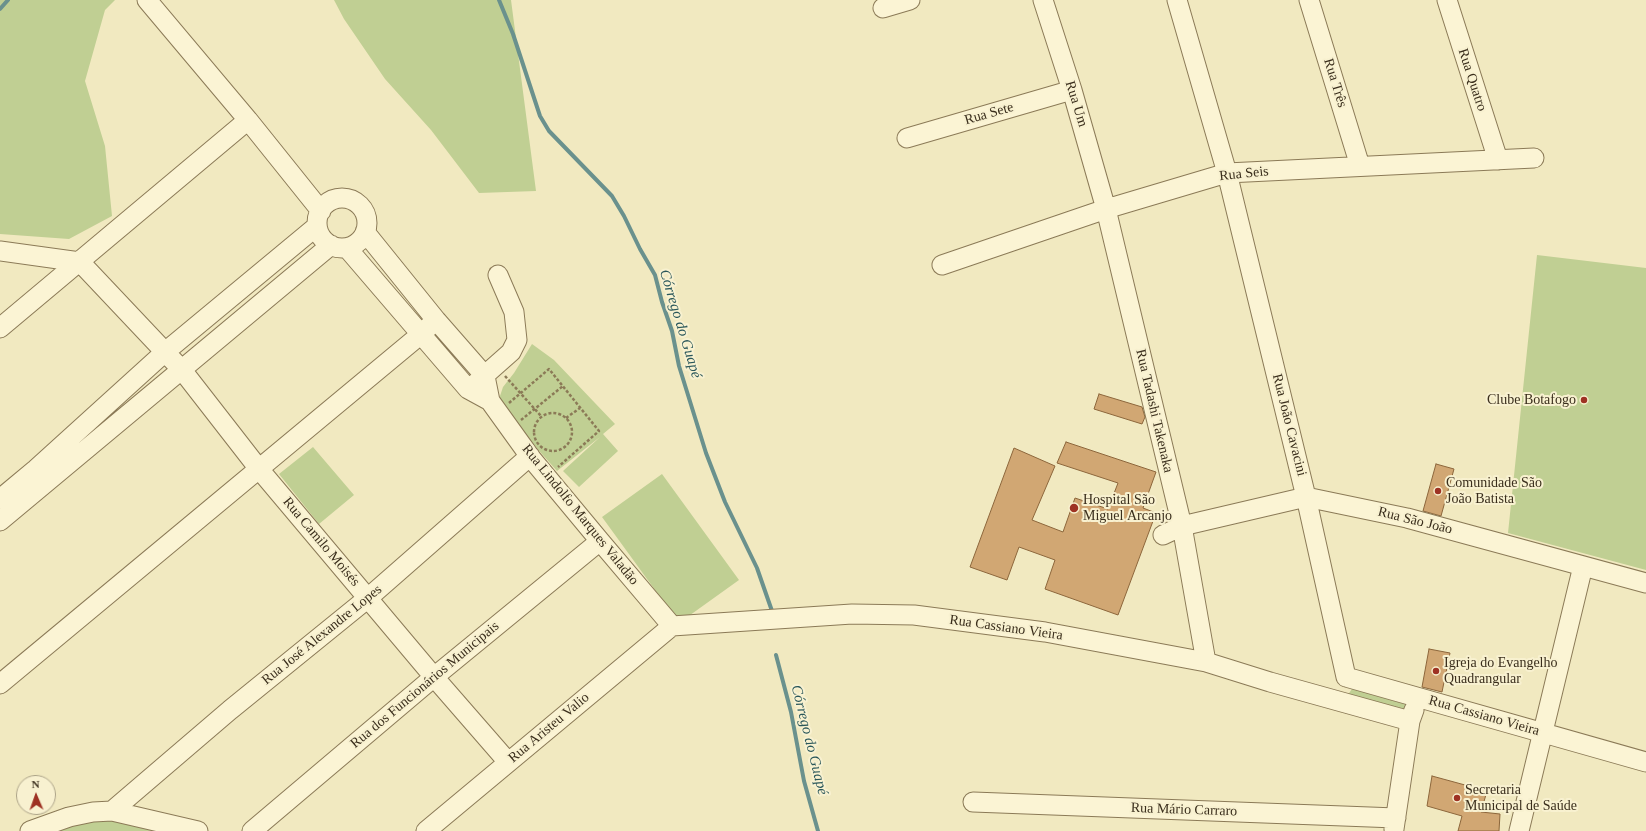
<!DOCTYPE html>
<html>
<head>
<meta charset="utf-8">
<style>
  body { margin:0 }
  #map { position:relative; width:1646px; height:831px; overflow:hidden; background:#f1e9c0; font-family:Georgia,serif }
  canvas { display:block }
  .north { position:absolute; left:16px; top:775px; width:40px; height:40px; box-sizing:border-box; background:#f8f1d0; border:1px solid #aca388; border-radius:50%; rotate:358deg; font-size:11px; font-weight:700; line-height:16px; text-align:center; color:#3a2e1c }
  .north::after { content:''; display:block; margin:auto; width:14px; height:18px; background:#9e3223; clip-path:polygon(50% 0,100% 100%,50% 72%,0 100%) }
</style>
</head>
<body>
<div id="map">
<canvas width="1646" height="831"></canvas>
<div class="north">N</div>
</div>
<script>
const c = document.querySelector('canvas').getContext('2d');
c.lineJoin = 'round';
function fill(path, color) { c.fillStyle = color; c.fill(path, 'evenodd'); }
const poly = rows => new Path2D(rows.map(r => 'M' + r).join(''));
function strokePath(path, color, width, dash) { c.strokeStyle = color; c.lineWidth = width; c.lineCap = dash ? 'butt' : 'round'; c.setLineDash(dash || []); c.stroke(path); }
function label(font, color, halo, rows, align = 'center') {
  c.font = font + ' Georgia,serif'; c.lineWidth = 4; c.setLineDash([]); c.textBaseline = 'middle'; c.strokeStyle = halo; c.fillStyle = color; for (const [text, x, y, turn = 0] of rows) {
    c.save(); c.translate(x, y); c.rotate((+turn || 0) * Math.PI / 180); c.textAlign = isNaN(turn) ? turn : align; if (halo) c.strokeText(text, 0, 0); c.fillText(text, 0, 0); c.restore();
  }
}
const green = poly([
  [0,0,115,0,105,10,85,81,105,146,112,216,69,239,0,234],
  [334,0,511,0,536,191,479,193,431,130,385,79,344,19],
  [1537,255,1646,268,1646,570,1508,533],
  [532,344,554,360,615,424,603,434,618,451,579,487,563,471,600,437,557,471,504,411,500,404,500,396,503,387,514,373],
  [313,447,354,495,319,524,279,474],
  [662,474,739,580,679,623,602,517],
  [1354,686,1409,699,1403,717,1345,699],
  [100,819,121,822,159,831,53,831,87,820]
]);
const stream = poly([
  [499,0,513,34,540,116,549,131,612,196,624,216,640,249,655,275,662,302,672,331,679,366,706,453,725,502,757,568,772,611],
  [0,9,8,0],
  [776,655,791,712,804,781,818,831]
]);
const building = poly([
  [1099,394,1142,407,1145,417,1142,424,1094,409,1099,394],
  [1066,442,1156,472,1143,508,1156,513,1118,615,1045,589,1055,560,1019,547,1007,580,970,567,1014,448,1055,466,1032,520,1063,532,1075,498,1108,509,1118,483,1057,463,1066,442],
  [1436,464,1454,469,1441,516,1423,511,1436,464],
  [1429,649,1450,653,1442,692,1422,687,1429,649],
  [1432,776,1487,791,1481,812,1500,814,1499,831,1458,831,1462,816,1427,806,1432,776]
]);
const path = poly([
  [505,376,541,416],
  [509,403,549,369,599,431,558,467],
  '534 432a19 19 0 1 1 38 0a19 19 0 1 1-38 0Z',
  [566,418,580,408],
  [521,420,563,386]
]);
const minor = poly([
  [147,0,248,120,321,211],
  [1043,0,1072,90,1106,209,1182,526,1206,662],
  [1177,0,1227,173,1306,497,1346,677],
  [1309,0,1360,166],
  [1447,0,1498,160],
  [883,8,910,0],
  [907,138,1072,90],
  '317 223a25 25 0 1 1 50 0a25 25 0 1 1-50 0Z',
  [365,232,436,320,485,376,490,401],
  [347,248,468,389,490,401,531,458,600,541,672,626],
  [0,251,80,262,182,370,259,469,434,677,508,762],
  [942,265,1106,209,1227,173,1534,158],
  [0,328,248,120],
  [476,383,511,352,517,340,514,312,498,275],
  [0,499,36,469,165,352,317,226],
  [0,521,331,245],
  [1163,535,1182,526,1306,497,1407,518,1646,583],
  [672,626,852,614,914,615,1045,632,1206,662,1270,682,1410,721],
  [1346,677,1646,762],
  [0,684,420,335,436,320],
  [973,802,1396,818],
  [112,811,230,710,368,598,530,456],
  [1394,829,1410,721,1414,710],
  [30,831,69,817,93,812,112,811,198,831],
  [252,831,434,677,600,541],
  [426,831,672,626],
  [1519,831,1583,566]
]);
const markers = [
  [1584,400,4,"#9e3223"],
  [1438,491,4,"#9e3223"],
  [1074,508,5,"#9e3223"],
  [1436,671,4,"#9e3223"],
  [1457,798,4,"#9e3223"]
];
const streetNames = [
  ["Rua Quatro",1472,80,72],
  ["Rua Três",1335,83,73],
  ["Rua Um",1076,104,73],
  ["Rua Sete",989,114,-16],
  ["Rua Seis",1244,174,-6],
  ["Rua Tadashi Takenaka",1154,411,77],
  ["Rua João Cavacini",1289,425,76],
  ["Rua Lindolfo Marques Valadão",580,515,51],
  ["Rua São João",1415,521,14],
  ["Rua Camilo Moisés",321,542,50],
  ["Rua Cassiano Vieira",1006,628,8],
  ["Rua José Alexandre Lopes",322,635,-39],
  ["Rua dos Funcionários Municipais",425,685,-40],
  ["Rua Cassiano Vieira",1484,716,16],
  ["Rua Aristeu Valio",549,728,-40],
  ["Rua Mário Carraro",1184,810,2]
];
const poiNames = [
  ["Clube Botafogo",1576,400,"right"],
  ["Comunidade São",1446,483],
  ["João Batista",1446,499],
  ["Hospital São",1083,500],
  ["Miguel Arcanjo",1083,516],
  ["Igreja do Evangelho",1444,663],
  ["Quadrangular",1444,679],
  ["Secretaria",1465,790],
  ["Municipal de Saúde",1465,806]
];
const waterNames = [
  ["Córrego do Guapé",680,324,73],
  ["Córrego do Guapé",809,740,76]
];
fill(green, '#c0cf93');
strokePath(stream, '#6a918d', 4);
fill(building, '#d1a773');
strokePath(building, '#8c663b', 1);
strokePath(minor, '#8b7a57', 21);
strokePath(path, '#8b7a57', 2.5, [3, 2]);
strokePath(minor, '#fbf4d4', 19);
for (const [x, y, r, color] of markers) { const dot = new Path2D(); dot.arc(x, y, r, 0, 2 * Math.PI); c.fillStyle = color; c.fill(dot); strokePath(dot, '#f8f1d0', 1.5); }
label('14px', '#3a2e1c', '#f8f1d0', streetNames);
label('14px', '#3a2e1c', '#f8f1d0', poiNames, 'left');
label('italic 15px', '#2a575a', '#f8f1d0', waterNames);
</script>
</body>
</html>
